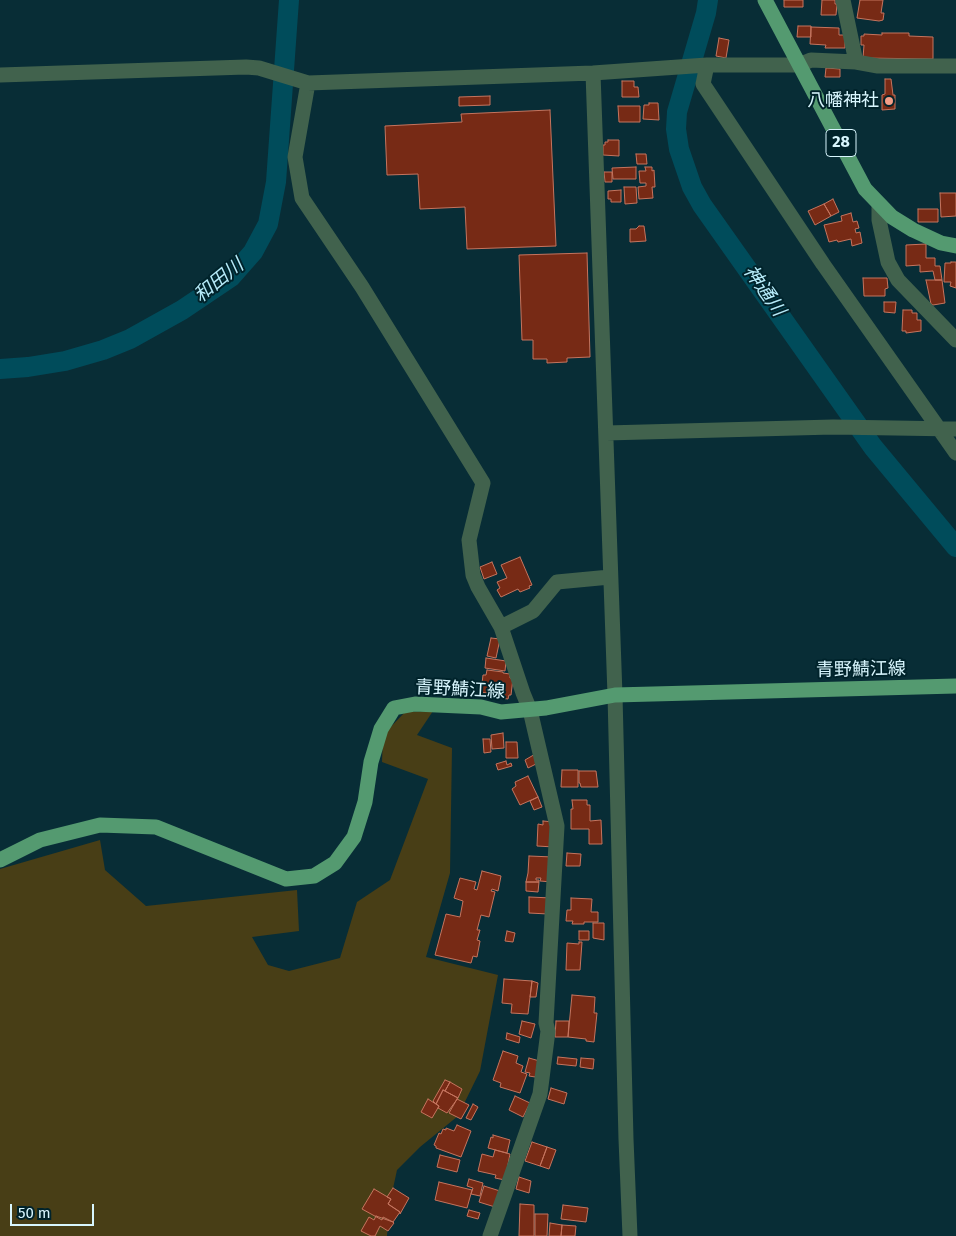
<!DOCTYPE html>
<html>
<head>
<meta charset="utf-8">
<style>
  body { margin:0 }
  #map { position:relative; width:956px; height:1236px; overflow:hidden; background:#082d36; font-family:"Fira Sans",sans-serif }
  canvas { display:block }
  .scale { position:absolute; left:10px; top:1204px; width:84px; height:22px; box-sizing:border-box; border:2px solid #d8f6fe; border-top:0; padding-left:6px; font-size:15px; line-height:18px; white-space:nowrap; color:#d8f6fe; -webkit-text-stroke:4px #00232b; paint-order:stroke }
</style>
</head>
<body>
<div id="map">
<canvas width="956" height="1236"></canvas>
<div class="scale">50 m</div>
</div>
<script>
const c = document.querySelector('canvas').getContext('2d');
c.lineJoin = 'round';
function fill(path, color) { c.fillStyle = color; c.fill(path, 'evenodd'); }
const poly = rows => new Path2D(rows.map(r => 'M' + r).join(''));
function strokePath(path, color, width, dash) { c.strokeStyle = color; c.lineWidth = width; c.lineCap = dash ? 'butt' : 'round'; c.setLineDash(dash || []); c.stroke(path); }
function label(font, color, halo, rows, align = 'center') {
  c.font = font + ' "Fira Sans","Noto Sans JP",sans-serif'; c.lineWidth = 4; c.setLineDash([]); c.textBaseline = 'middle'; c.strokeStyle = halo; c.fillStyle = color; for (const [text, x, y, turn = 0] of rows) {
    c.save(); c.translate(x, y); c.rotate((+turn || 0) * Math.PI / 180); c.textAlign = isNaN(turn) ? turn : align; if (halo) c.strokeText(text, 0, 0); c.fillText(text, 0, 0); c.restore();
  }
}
const green = poly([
  [433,711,417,735,452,748,450,873,426,957,498,975,480,1071,458,1116,420,1147,397,1170,389,1207,387,1236,0,1236,0,869,100,840,105,870,146,906,297,890,299,931,252,937,268,965,289,971,340,958,357,902,390,880,428,779,382,762,383,735,405,712]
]);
const river = poly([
  [708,0,706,13,677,112,676,129,679,149,692,187,702,205,873,447,956,547],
  [0,369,28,367,65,361,103,350,130,339,182,310,231,277,253,252,268,224,276,182,289,0]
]);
const building = poly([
  [784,0,803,0,803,7,784,7,784,0],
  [822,0,835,0,835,4,837,4,836,15,821,15,822,0],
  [860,0,883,0,881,13,884,13,883,20,879,21,857,18,860,0],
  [798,26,811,26,811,37,797,37,798,26],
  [811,27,839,28,839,35,845,35,845,48,825,48,826,45,810,44,811,27],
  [882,33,909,33,909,36,933,37,933,59,863,58,864,45,861,45,861,36,864,36,864,34,882,35,882,33],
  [719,38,729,40,726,58,716,56,719,38],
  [826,68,840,69,840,77,825,77,826,68],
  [885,79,891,79,893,95,895,95,895,109,882,110,882,95,885,94,885,79],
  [622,81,634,81,634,87,638,87,639,97,622,97,622,81],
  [490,96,490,105,459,106,459,97,490,96],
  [649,103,658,103,659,120,643,119,644,105,649,105,649,103],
  [618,106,640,106,640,122,619,122,618,106],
  [550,110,556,246,467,249,465,207,420,209,418,174,387,175,385,126,462,122,461,114,550,110],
  [608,140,619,140,619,156,603,155,603,145,605,145,605,142,608,142,608,140],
  [636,154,646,154,647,164,637,164,636,154],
  [636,167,636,179,613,179,612,168,636,167],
  [645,167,652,167,652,171,654,170,655,187,652,187,653,198,639,199,638,187,646,186,646,183,640,183,639,171,646,171,645,167],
  [604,172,612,172,612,182,605,182,604,172],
  [624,187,636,187,637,203,625,204,624,187],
  [621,190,621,202,611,202,611,199,608,199,608,191,621,190],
  [940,193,956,193,956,216,941,217,940,193],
  [833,199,839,212,831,216,824,204,833,199],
  [824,204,831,216,815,225,808,211,824,204],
  [918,209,938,209,938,222,918,222,918,209],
  [851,213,853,222,857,221,859,228,855,229,856,233,860,232,862,243,852,246,851,239,838,242,837,240,829,242,824,225,842,221,841,216,851,213],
  [639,226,644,226,646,241,630,242,630,229,636,229,639,226],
  [926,244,926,258,935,258,935,266,940,266,942,280,935,280,933,271,920,272,920,265,906,266,906,245,926,244],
  [587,253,590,357,567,358,567,362,547,363,547,359,533,359,533,340,522,340,519,255,587,253],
  [951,262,956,262,956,288,950,286,951,282,944,282,945,263,951,263,951,262],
  [863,278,887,278,888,288,885,289,885,296,864,296,863,278],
  [926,280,942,280,945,303,933,305,931,304,926,280],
  [884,302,896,302,895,313,884,312,884,302],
  [903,310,912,310,912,313,917,313,917,320,921,320,921,331,906,333,906,331,902,331,903,310],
  [520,557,532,585,529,586,530,588,520,592,518,589,501,597,497,590,500,588,497,582,507,578,501,565,520,557],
  [492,562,497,574,484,579,480,567,492,562],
  [491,638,500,639,496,658,487,656,491,638],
  [486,658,506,661,505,671,485,668,486,658],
  [487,670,503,672,503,673,510,674,510,678,513,678,511,695,509,695,508,699,493,697,493,694,481,692,483,675,486,675,487,670],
  [503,733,504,748,492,749,491,735,503,733],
  [483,739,490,739,491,752,484,753,483,739],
  [506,742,517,742,518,758,506,758,506,742],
  [537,753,542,761,528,768,525,760,537,753],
  [506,761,507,765,511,763,512,766,498,770,496,764,506,761],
  [562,770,578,770,578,787,561,787,562,770],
  [579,771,596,771,598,787,581,787,580,783,579,783,579,771],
  [528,776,538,797,520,805,512,789,516,786,515,782,528,776],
  [538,797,542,807,534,810,530,801,538,797],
  [572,800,587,800,587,805,590,805,590,821,601,820,602,844,589,844,589,829,571,829,571,809,573,809,572,800],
  [543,821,554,822,554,847,537,846,538,824,543,825,543,821],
  [567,853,581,854,580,866,566,866,567,853],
  [529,856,553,857,552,882,540,881,541,878,536,878,536,880,539,880,539,882,526,882,528,873,529,856],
  [482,871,501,876,498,891,492,889,491,891,495,892,489,917,481,915,477,930,480,930,477,940,480,941,477,957,473,956,471,963,435,955,446,914,460,917,463,901,454,898,460,878,476,882,474,889,477,890,482,871],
  [526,882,539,882,538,892,526,891,526,882],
  [529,897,552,898,548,914,529,913,529,897],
  [571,898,592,899,591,912,598,912,598,922,584,922,584,924,572,924,573,921,566,921,567,910,571,910,571,898],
  [593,923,604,923,604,940,593,938,593,923],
  [507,931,515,933,513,942,505,941,507,931],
  [579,931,589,931,589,940,579,940,579,931],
  [579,942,582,942,580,970,566,970,567,943,579,944,579,942],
  [504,979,532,981,528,1014,511,1013,512,1004,502,1003,504,979],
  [532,981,538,983,536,997,530,997,532,981],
  [572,995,595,997,594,1013,597,1013,594,1042,586,1041,586,1039,568,1037,572,995],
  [522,1021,535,1024,531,1038,519,1034,522,1021],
  [556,1021,569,1021,568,1037,555,1037,556,1021],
  [507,1033,520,1037,519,1043,506,1039,507,1033],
  [503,1051,518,1056,516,1063,523,1066,521,1072,527,1074,520,1093,500,1087,501,1083,493,1080,503,1051],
  [558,1057,577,1059,576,1066,557,1064,558,1057],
  [529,1058,543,1062,535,1077,529,1076,530,1073,525,1072,529,1058],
  [581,1058,594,1059,593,1069,580,1067,581,1058],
  [445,1080,450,1082,445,1091,443,1090,436,1104,433,1101,445,1080],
  [450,1082,462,1089,458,1098,445,1091,450,1082],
  [551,1088,567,1093,564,1104,548,1099,551,1088],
  [443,1090,458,1098,447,1113,438,1108,439,1106,436,1104,443,1090],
  [515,1096,530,1103,523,1117,509,1110,515,1096],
  [428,1099,439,1106,432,1118,421,1112,428,1099],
  [457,1099,469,1105,461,1119,449,1113,457,1099],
  [473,1104,478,1107,471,1120,466,1118,473,1104],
  [457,1125,471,1131,461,1157,436,1148,436,1146,434,1145,439,1133,441,1134,443,1129,446,1130,446,1128,454,1131,457,1125],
  [493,1135,510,1140,507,1153,488,1148,491,1137,493,1138,493,1135],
  [532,1142,547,1147,540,1166,525,1161,532,1142],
  [547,1147,556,1150,549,1169,540,1166,547,1147],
  [495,1150,510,1154,505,1180,495,1178,496,1175,478,1171,482,1154,493,1157,495,1150],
  [440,1155,460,1160,457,1172,437,1167,440,1155],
  [519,1177,531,1181,529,1193,516,1189,519,1177],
  [469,1179,483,1183,480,1196,471,1194,473,1188,467,1186,469,1179],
  [439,1182,472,1190,467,1208,435,1200,439,1182],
  [484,1186,500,1191,495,1207,479,1202,484,1186],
  [393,1188,409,1198,400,1214,400,1212,388,1204,391,1199,387,1197,393,1188],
  [374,1189,391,1199,388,1204,400,1212,393,1222,383,1217,382,1220,362,1209,374,1189],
  [520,1204,534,1205,534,1236,519,1236,520,1204],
  [563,1205,588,1208,586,1222,561,1219,563,1205],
  [469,1210,480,1213,478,1219,467,1216,469,1210],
  [535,1214,548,1214,547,1236,535,1236,535,1214],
  [376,1216,393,1222,394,1223,388,1231,380,1226,375,1236,371,1236,361,1231,369,1217,374,1220,376,1216],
  [550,1223,562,1225,561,1236,549,1236,550,1223],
  [562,1225,576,1226,575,1236,561,1236,562,1225]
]);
const minor = poly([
  [843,0,856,62],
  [707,65,703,84,823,264,956,453],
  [593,73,615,695,626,1139,630,1236],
  [0,75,246,67,259,68,308,83,593,73,707,65,799,65,811,60,856,62,878,66,956,66],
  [308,83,295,157,302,198,362,287,483,483,469,540,473,575,478,587,501,627,523,693,530,710,557,826,546,1023,548,1031,540,1094,490,1236],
  [879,205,879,220,888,262,898,280,956,340],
  [606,433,833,427,956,429],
  [501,627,533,611,557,582,610,577]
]);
const major = poly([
  [765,0,865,189,892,217,913,230,941,243,956,246],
  [0,860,40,840,100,825,156,827,286,879,314,876,335,863,354,837,365,802,371,762,381,729,394,708,415,704,481,707,501,712,546,708,615,695,956,686]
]);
const markers = [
  [889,101,5,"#f49e87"]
];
const shields = [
  [841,143,30]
];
const shieldNames = [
  ["28",841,143]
];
const poiNames = [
  ["八幡神社",879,101]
];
const streetNames = [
  ["青野鯖江線",861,670,-1],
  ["青野鯖江線",460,690,3]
];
const waterNames = [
  ["和田川",219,281,-39],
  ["神通川",764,291,55]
];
fill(green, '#483e16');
strokePath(river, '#004c5b', 20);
fill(building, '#772a15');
strokePath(building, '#c5745e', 1);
strokePath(minor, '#41624d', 15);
strokePath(major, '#549a70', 15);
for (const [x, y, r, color] of markers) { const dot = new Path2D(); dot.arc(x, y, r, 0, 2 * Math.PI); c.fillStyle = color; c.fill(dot); strokePath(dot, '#00232b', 2); }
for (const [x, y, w] of shields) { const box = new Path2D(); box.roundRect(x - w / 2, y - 13.5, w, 27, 4); c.fillStyle = '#00232b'; c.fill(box); strokePath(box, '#d8f6fe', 1); }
label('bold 16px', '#d8f6fe', null, shieldNames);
label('18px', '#d8f6fe', '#00232b', poiNames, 'right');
label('18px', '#d8f6fe', '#00232b', streetNames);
label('italic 19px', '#b6ebf9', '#00232b', waterNames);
</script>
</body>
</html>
